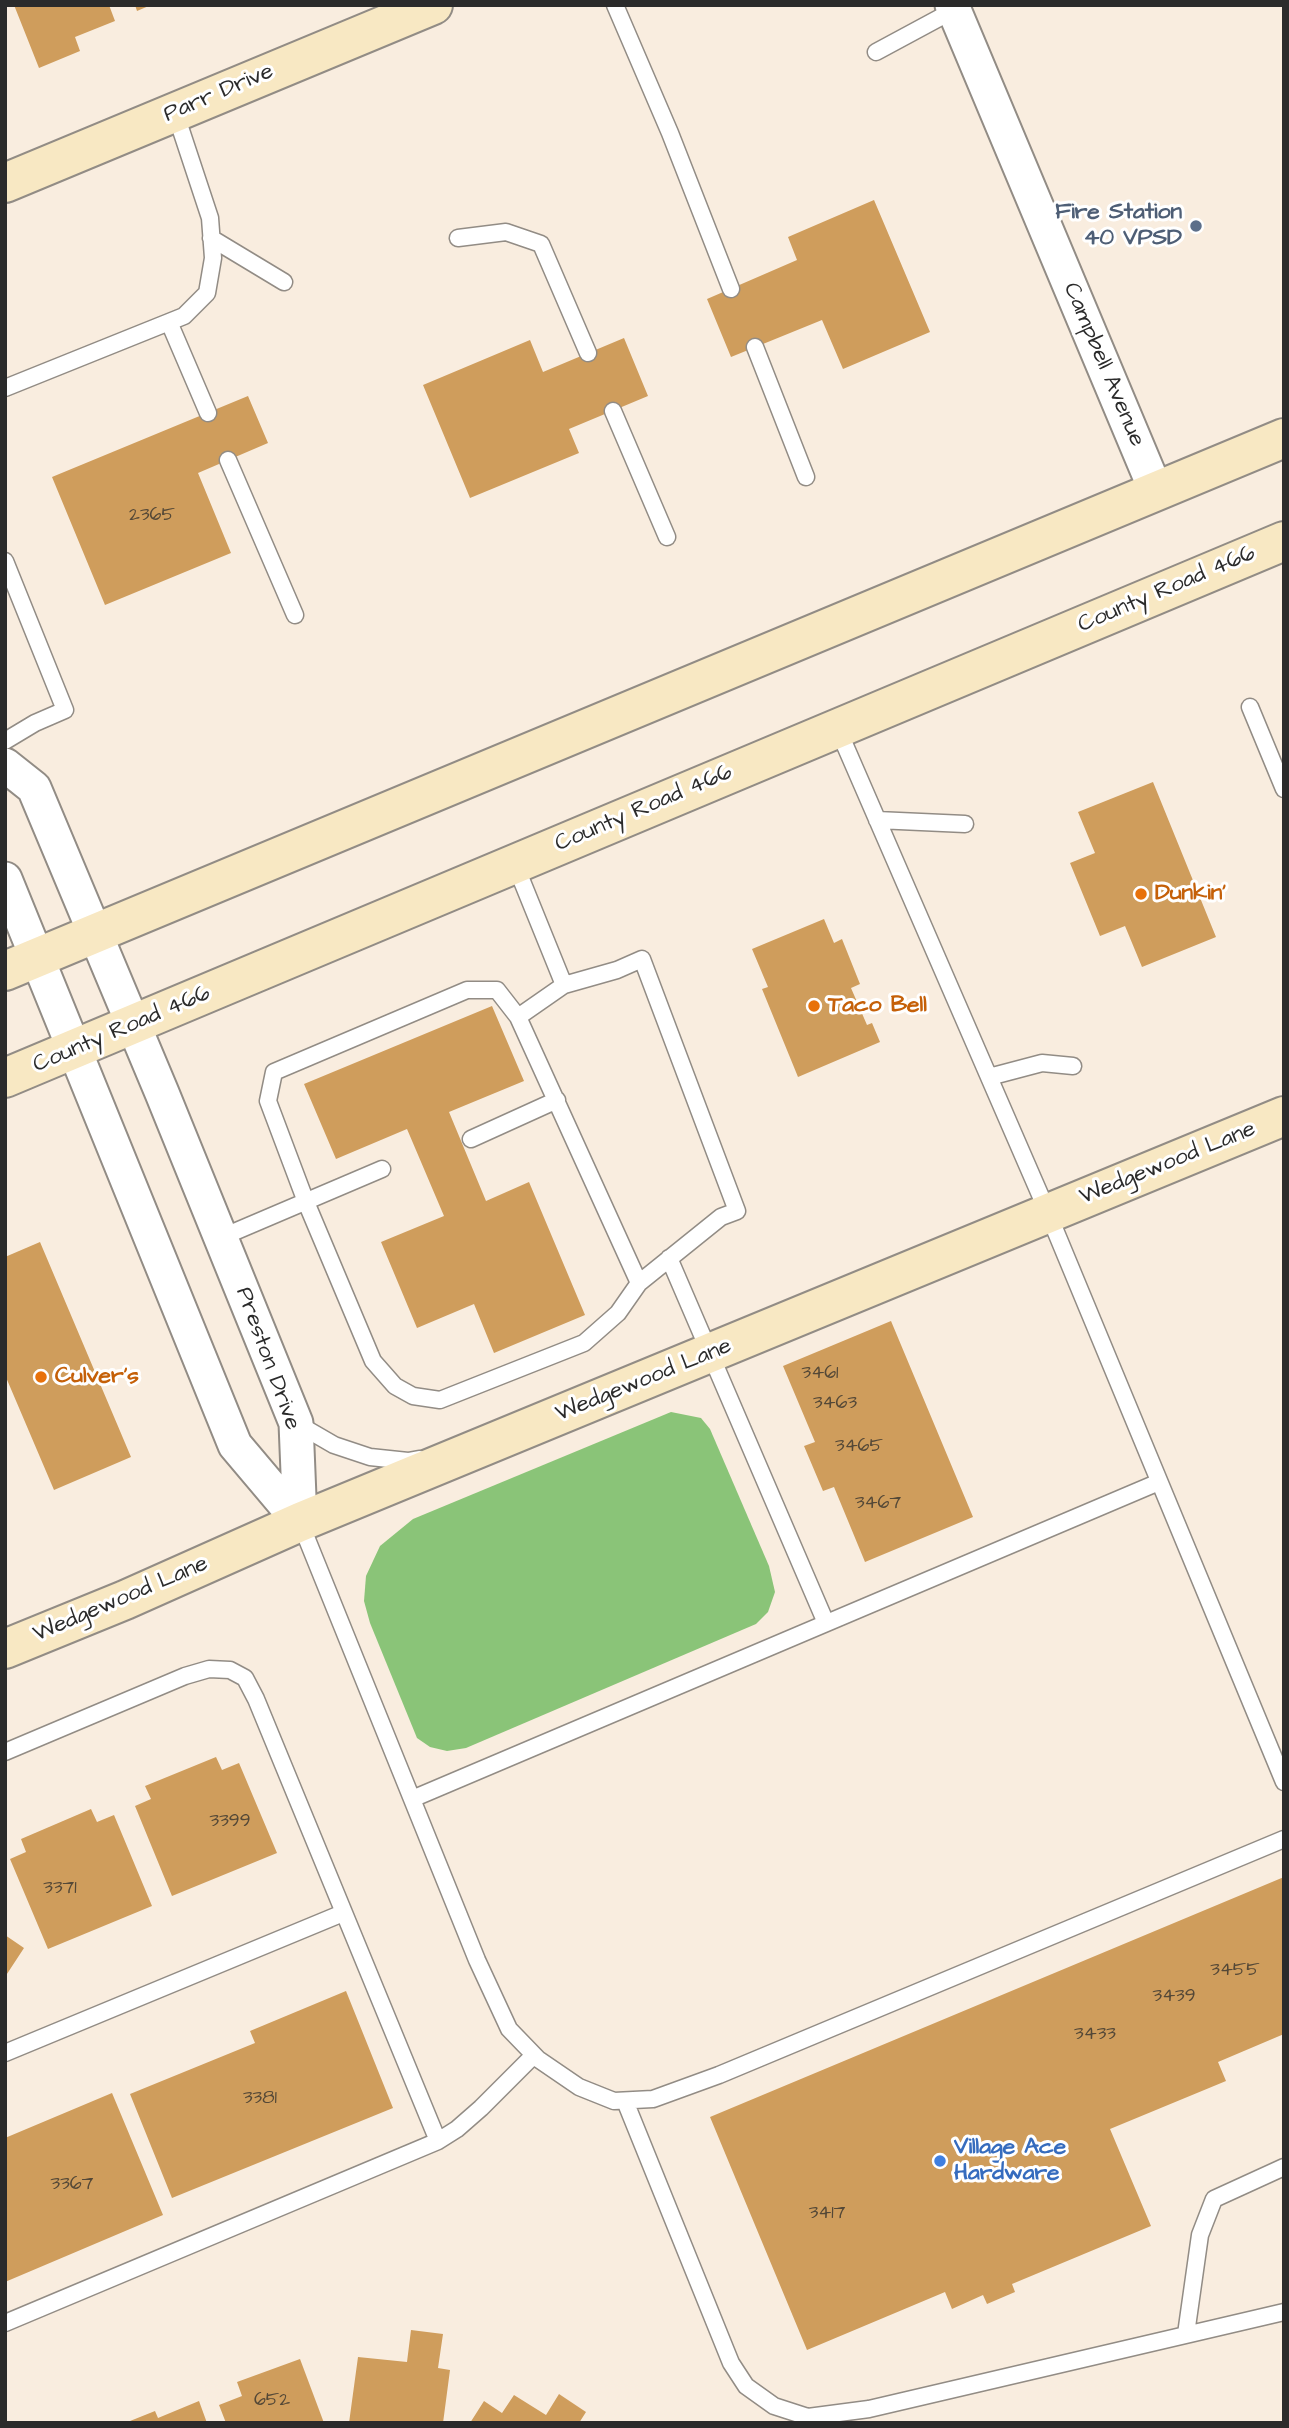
<!DOCTYPE html>
<html>
<head>
<meta charset="utf-8">
<style>
  body { margin:0 }
  #map { position:relative; width:1289px; height:2428px; overflow:hidden; background:#f9eddf; font-family:"Architects Daughter",sans-serif }
  canvas { display:block }
  .frame { position:absolute; inset:0; border:7px solid #2b2b2b; pointer-events:none }
</style>
</head>
<body>
<div id="map">
<canvas width="1289" height="2428"></canvas>
<div class="frame"></div>
</div>
<script>
const c = document.querySelector('canvas').getContext('2d');
c.lineJoin = 'round';
function fill(path, color) { c.fillStyle = color; c.fill(path, 'evenodd'); }
const poly = rows => new Path2D(rows.map(r => 'M' + r).join(''));
function strokePath(path, color, width, dash) { c.strokeStyle = color; c.lineWidth = width; c.lineCap = dash ? 'butt' : 'round'; c.setLineDash(dash || []); c.stroke(path); }
function label(font, color, halo, rows, align = 'center') {
  c.font = font + ' "Architects Daughter",sans-serif'; c.lineWidth = 6; c.setLineDash([]); c.textBaseline = 'middle'; c.strokeStyle = halo; c.fillStyle = color; for (const [text, x, y, turn = 0] of rows) {
    c.save(); c.translate(x, y); c.rotate((+turn || 0) * Math.PI / 180); c.textAlign = isNaN(turn) ? turn : align; if (halo) c.strokeText(text, 0, 0); c.fillText(text, 0, 0); c.restore();
  }
}
const green = poly([
  [671,1412,701,1418,710,1429,769,1566,775,1592,768,1612,756,1624,466,1748,447,1751,430,1747,417,1738,370,1623,364,1601,366,1576,380,1546,413,1519]
]);
const building = poly([
  [14,5,109,5,115,21,75,37,80,51,39,68],
  [135,5,151,5,137,11],
  [874,200,930,332,843,369,822,320,731,357,707,299,797,260,788,237],
  [624,338,648,396,569,429,579,453,470,498,423,385,530,340,543,372],
  [248,396,268,443,198,473,231,553,105,605,52,477],
  [1153,782,1216,937,1142,967,1125,926,1100,936,1070,863,1095,853,1078,812],
  [824,919,834,943,842,939,860,984,851,988,867,1025,872,1023,880,1042,798,1077,762,989,768,987,752,949],
  [492,1006,524,1081,449,1112,486,1201,529,1182,585,1315,494,1353,474,1304,417,1328,381,1242,444,1216,407,1129,336,1159,304,1084],
  [40,1242,131,1457,54,1490,5,1375,5,1257],
  [891,1321,973,1517,865,1562,834,1487,823,1491,804,1446,815,1442,783,1366],
  [216,1757,222,1770,239,1763,277,1853,172,1896,135,1806,151,1799,145,1786],
  [91,1809,97,1822,114,1815,152,1906,48,1949,10,1859,26,1852,21,1839],
  [1284,1877,1284,2034,1218,2062,1226,2081,1110,2129,1151,2226,1012,2284,1015,2292,987,2304,983,2295,952,2309,945,2292,807,2350,710,2117],
  [5,1935,24,1948,5,1977],
  [346,1991,393,2108,172,2198,130,2094,255,2043,250,2031],
  [112,2093,163,2215,5,2282,5,2138],
  [411,2330,443,2334,438,2368,450,2370,443,2423,349,2423,358,2357,407,2362],
  [300,2359,324,2423,226,2423,219,2405,242,2396,237,2382],
  [559,2394,586,2412,579,2423,470,2423,484,2401,502,2413,514,2395,546,2415],
  [199,2401,207,2423,125,2423,155,2411,158,2418]
]);
const lane = poly([
  [615,5,670,133,731,289],
  [876,52,954,10],
  [211,238,284,282],
  [458,238,506,232,541,244,588,353],
  [169,322,208,413],
  [755,347,806,477],
  [5,388,184,316,207,293,213,258,210,218,175,112],
  [613,411,667,537],
  [228,460,295,615],
  [5,561,65,710,35,723,5,741],
  [1250,707,1284,789],
  [837,727,1048,1213,1284,1782],
  [877,820,965,824],
  [515,864,564,985],
  [518,1017,564,985,617,970,642,959,737,1211,721,1217,639,1283,618,1313,584,1343,440,1400,413,1396,395,1386,373,1361,306,1202,268,1101,274,1072,467,990,497,990,518,1017,639,1283],
  [989,1077,1042,1063,1073,1066],
  [471,1139,557,1100],
  [220,1238,382,1169],
  [669,1258,826,1623],
  [296,1423,334,1445,370,1457,408,1461,419,1459],
  [300,1522,477,1960,509,2029,538,2059,579,2087,614,2101,653,2099,719,2075,1284,1839],
  [5,1752,185,1676,209,1669,230,1670,245,1678,256,1699,438,2141],
  [412,1799,1159,1482],
  [5,2053,343,1913],
  [625,2101,731,2363,746,2386,774,2406,808,2417,869,2409,1284,2312],
  [5,2323,438,2141,457,2129,481,2108,534,2055],
  [1186,2334,1200,2235,1214,2199,1284,2167]
]);
const street = poly([
  [952,5,1156,491],
  [5,765,34,788,162,1093,296,1423,300,1522],
  [5,879,235,1445,300,1522]
]);
const secondary = poly([
  [5,183,433,5],
  [5,971,1284,438],
  [5,1078,1284,541],
  [5,1649,125,1600,300,1522,1284,1116]
]);
const markers = [
  [1196,226,7,"#5c6f8a"],
  [1141,894,7,"#e8710a"],
  [814,1006,7,"#e8710a"],
  [41,1377,7,"#e8710a"],
  [940,2161,7,"#3f7fe0"]
];
const numberNames = [
  ["2365",152,516],
  ["3461",820,1374],
  ["3463",835,1404],
  ["3465",859,1447],
  ["3467",878,1504],
  ["3399",230,1822],
  ["3371",60,1889],
  ["3455",1235,1971],
  ["3439",1174,1997],
  ["3433",1095,2035],
  ["3381",260,2099],
  ["3367",72,2185],
  ["3417",827,2214],
  ["652",272,2401]
];
const streetNames = [
  ["Parr Drive",219,94,-23],
  ["Campbell Avenue",1103,365,67],
  ["County Road 466",1167,590,-23],
  ["County Road 466",644,809,-23],
  ["County Road 466",122,1030,-23],
  ["Wedgewood Lane",1168,1164,-22],
  ["Preston Drive",267,1359,70],
  ["Wedgewood Lane",644,1381,-22],
  ["Wedgewood Lane",121,1600,-23]
];
const serviceNames = [
  ["Fire Station",1182,213],
  ["40 VPSD",1182,239]
];
const foodNames = [
  ["Dunkin'",1155,894],
  ["Taco Bell",828,1006],
  ["Culver's",55,1377]
];
const shopNames = [
  ["Village Ace",954,2148],
  ["Hardware",954,2174]
];
fill(green, '#8ac478');
fill(building, '#cf9d5c');
strokePath(lane, '#928c85', 19);
strokePath(street, '#928c85', 37);
strokePath(secondary, '#928c85', 42);
strokePath(lane, '#fff', 16);
strokePath(street, '#fff', 33);
strokePath(secondary, '#f8e8c3', 38);
for (const [x, y, r, color] of markers) { const dot = new Path2D(); dot.arc(x, y, r, 0, 2 * Math.PI); c.fillStyle = color; c.fill(dot); strokePath(dot, '#fff', 2.5); }
label('19px', '#544837', null, numberNames);
label('23px', '#2b2b2b', '#fff', streetNames);
label('bold 23px', '#4e5e75', '#fff', serviceNames, 'right');
label('bold 23px', '#c56008', '#fff', foodNames, 'left');
label('bold 23px', '#366cbe', '#fff', shopNames, 'left');
</script>
</body>
</html>
